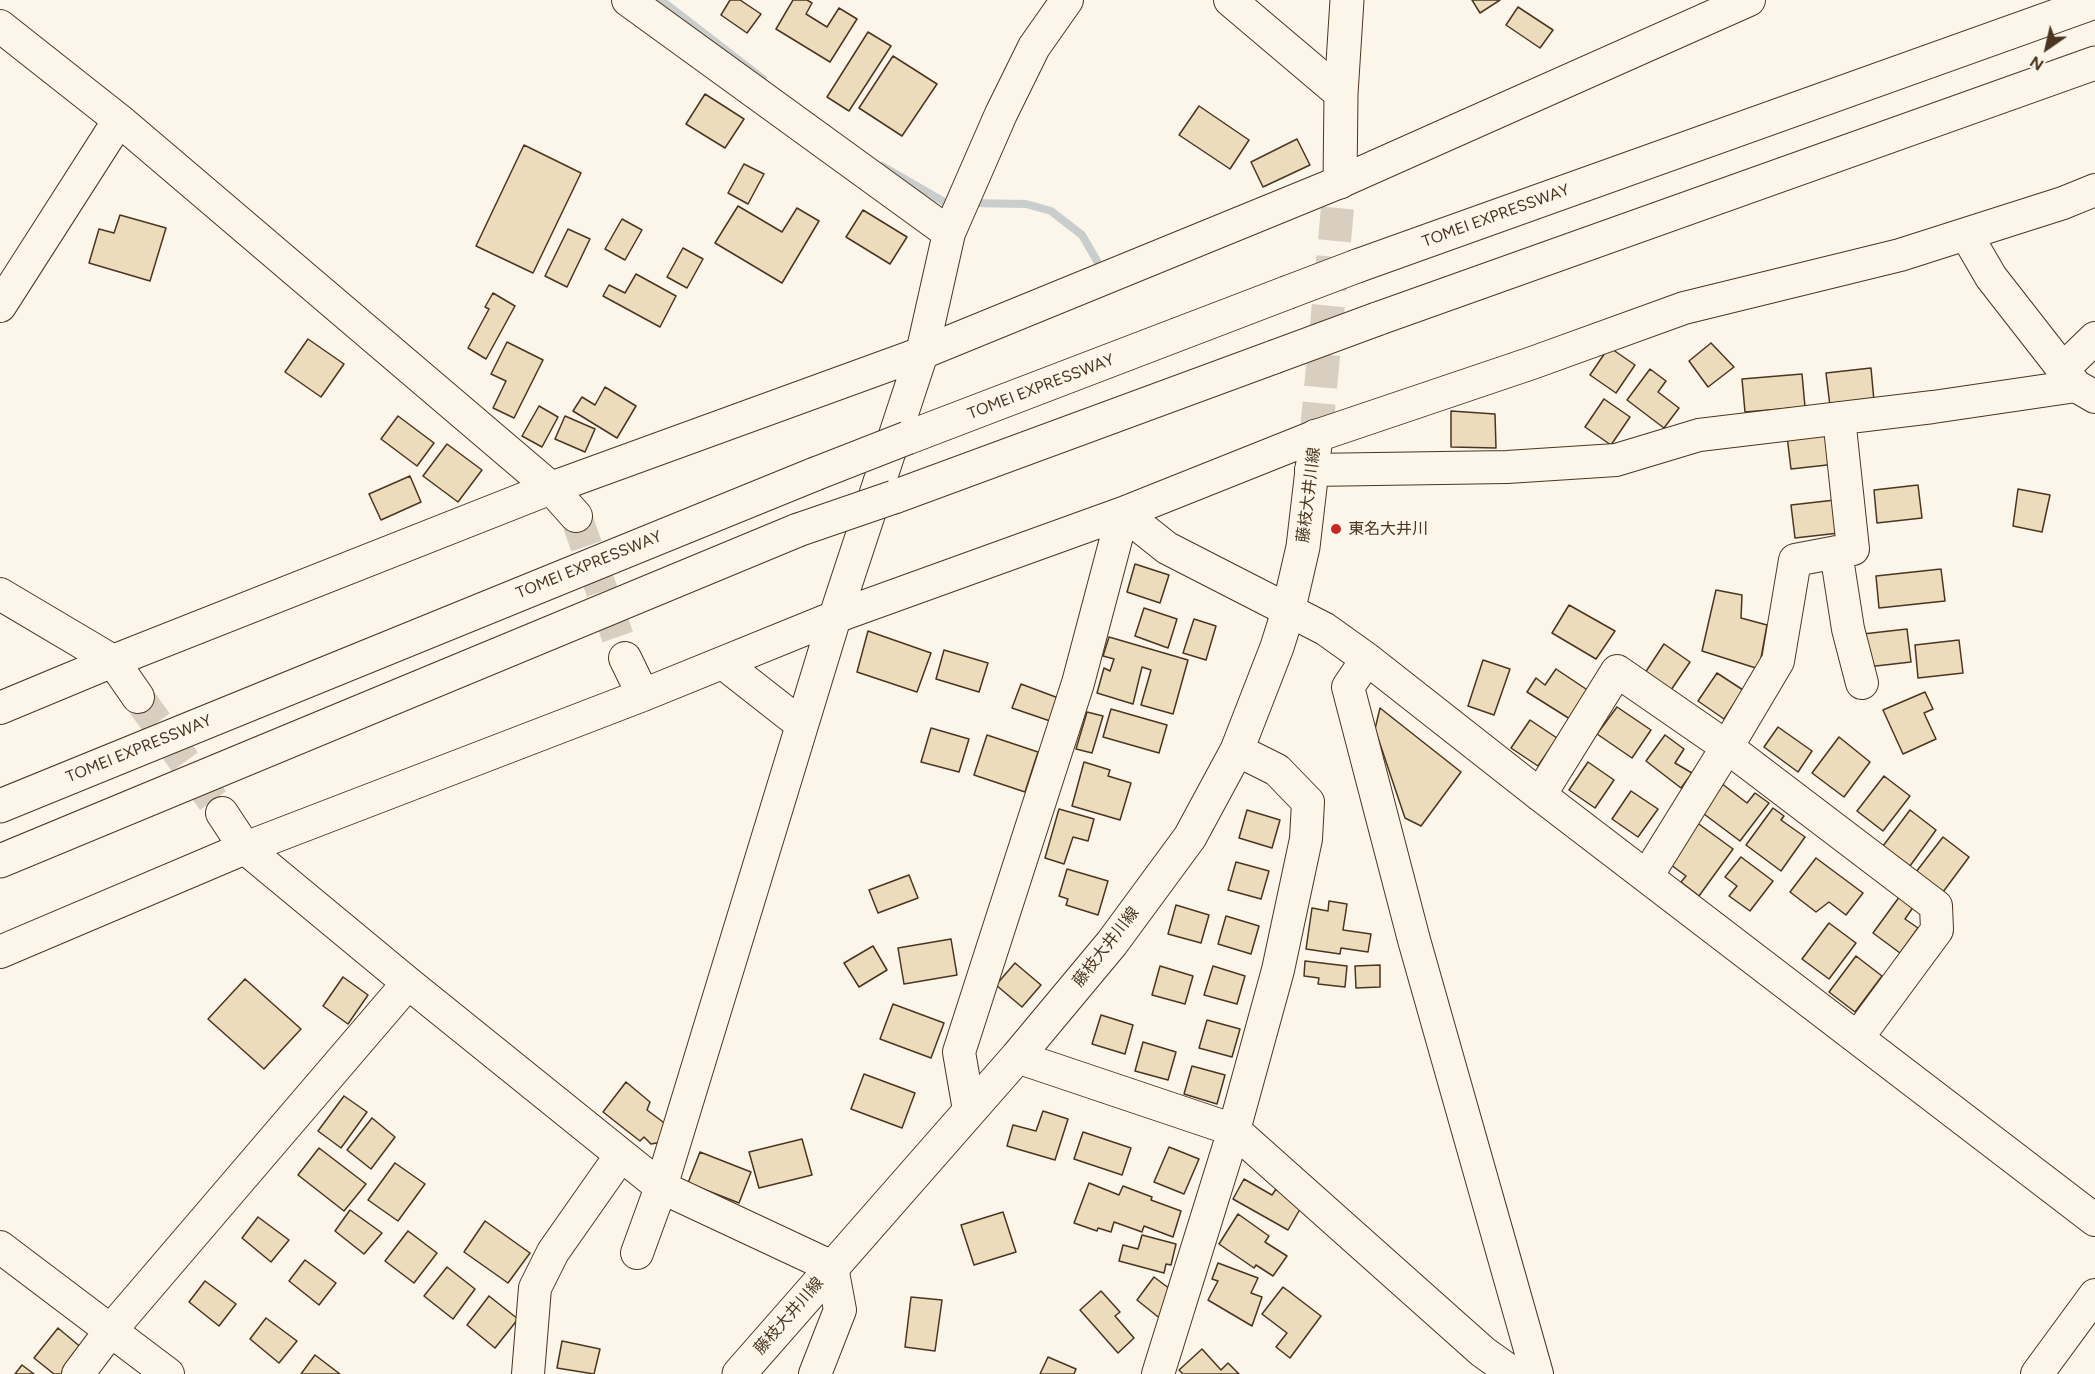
<!DOCTYPE html>
<html>
<head>
<meta charset="utf-8">
<style>
  body { margin:0 }
  #map { position:relative; width:2095px; height:1374px; overflow:hidden; background:#fbf6e9; font-family:Figtree,sans-serif }
  canvas { display:block }
  .north { position:absolute; left:2017px; top:18px; width:60px; height:60px; -webkit-text-stroke:4px #fbf6e9; paint-order:stroke; rotate:214deg; font-size:16px; font-weight:700; line-height:24px; text-align:center; color:#4a3520 }
  .north::after { content:''; display:block; margin:auto; width:21px; height:27px; background:#4a3520; clip-path:polygon(50% 0,100% 100%,50% 72%,0 100%) }
</style>
</head>
<body>
<div id="map">
<canvas width="2095" height="1374"></canvas>
<div class="north">N</div>
</div>
<script>
const c = document.querySelector('canvas').getContext('2d');
c.lineJoin = 'round';
const poly = rows => new Path2D(rows.map(r => 'M' + r).join(''));
function strokePath(path, color, width, dash) { c.strokeStyle = color; c.lineWidth = width; c.lineCap = dash ? 'butt' : 'round'; c.setLineDash(dash || []); c.stroke(path); }
function fill(path, color) { c.fillStyle = color; c.fill(path, 'evenodd'); }
function label(font, color, halo, rows, align = 'center') {
  c.font = font + ' Figtree,"Noto Sans JP",sans-serif'; c.lineWidth = 4.5; c.setLineDash([]); c.textBaseline = 'middle'; c.strokeStyle = halo; c.fillStyle = color; for (const [text, x, y, turn = 0] of rows) {
    c.save(); c.translate(x, y); c.rotate((+turn || 0) * Math.PI / 180); c.textAlign = isNaN(turn) ? turn : align; if (halo) c.strokeText(text, 0, 0); c.fillText(text, 0, 0); c.restore();
  }
}
const stream = poly([
  [661,0,763,79],
  [882,166,946,203,955,203],
  [968,203,1026,204,1051,211,1082,235,1104,273]
]);
const building = poly([
  [730,0,740,0,761,14,747,33,721,15,730,0],
  [793,0,807,0,812,3,806,14,827,27,839,8,857,19,830,62,776,29,793,0],
  [1472,0,1500,0,1480,13,1472,0],
  [1518,7,1553,30,1540,48,1506,25,1518,7],
  [868,32,891,46,849,111,827,97,868,32],
  [893,56,937,84,902,136,859,108,893,56],
  [705,94,744,119,725,148,686,124,705,94],
  [1199,106,1249,140,1230,169,1179,135,1199,106],
  [1297,139,1310,165,1263,187,1251,162,1297,139],
  [524,145,581,173,533,273,476,246,524,145],
  [744,164,764,174,748,204,728,193,744,164],
  [738,206,782,232,797,208,819,221,782,283,715,243,738,206],
  [863,210,907,237,890,264,846,237,863,210],
  [120,215,166,228,150,281,89,263,99,229,114,233,120,215],
  [622,219,642,230,625,260,605,249,622,219],
  [568,229,590,239,567,287,545,276,568,229],
  [683,248,703,259,687,288,667,277,683,248],
  [636,274,676,296,660,327,603,296,609,285,625,293,636,274],
  [493,293,515,306,486,359,468,348,489,309,485,307,493,293],
  [308,339,344,364,321,397,285,372,308,339],
  [507,342,543,360,514,418,493,408,506,381,491,374,507,342],
  [1711,343,1734,367,1708,387,1689,361,1711,343],
  [1609,347,1635,365,1616,393,1590,375,1609,347],
  [1871,368,1874,401,1830,406,1826,373,1871,368],
  [1650,369,1666,381,1658,392,1679,408,1664,428,1627,400,1650,369],
  [1802,374,1805,407,1745,412,1742,379,1802,374],
  [605,387,636,406,617,438,573,411,582,397,595,405,605,387],
  [1604,399,1630,417,1611,445,1585,427,1604,399],
  [539,406,558,417,542,447,522,436,539,406],
  [1451,411,1495,414,1496,448,1451,447,1451,411],
  [398,416,434,443,417,466,381,439,398,416],
  [565,416,595,429,585,452,555,439,565,416],
  [1832,431,1836,464,1791,469,1787,436,1832,431],
  [447,444,482,470,458,502,423,476,447,444],
  [410,476,421,502,381,520,369,494,410,476],
  [1918,485,1922,518,1877,523,1874,490,1918,485],
  [2018,489,2050,495,2042,532,2013,526,2018,489],
  [1835,500,1839,533,1795,538,1791,505,1835,500],
  [1135,564,1169,575,1160,603,1127,592,1135,564],
  [1941,569,1945,601,1879,608,1876,576,1941,569],
  [1716,590,1742,595,1741,618,1767,625,1759,669,1702,651,1716,590],
  [1569,605,1615,631,1596,659,1552,633,1569,605],
  [1144,608,1177,619,1168,648,1135,636,1144,608],
  [1194,619,1216,626,1206,660,1183,653,1194,619],
  [1907,629,1911,662,1867,667,1863,634,1907,629],
  [868,631,931,653,917,692,857,672,868,631],
  [1109,637,1188,660,1173,714,1141,705,1151,670,1142,667,1133,704,1097,693,1104,668,1110,671,1114,659,1103,656,1109,637],
  [1959,640,1963,673,1918,678,1915,645,1959,640],
  [1664,644,1690,662,1671,690,1645,673,1664,644],
  [944,650,988,663,979,692,936,679,944,650],
  [1483,660,1510,669,1494,715,1468,706,1483,660],
  [1556,669,1589,691,1570,719,1527,692,1536,678,1545,685,1556,669],
  [1717,673,1743,690,1724,719,1698,701,1717,673],
  [1021,684,1061,699,1053,722,1012,708,1021,684],
  [1925,692,1933,709,1924,713,1936,739,1903,754,1883,710,1925,692],
  [1617,707,1651,730,1632,758,1597,734,1617,707],
  [1380,708,1461,772,1421,826,1405,818,1375,729,1380,708],
  [1111,709,1167,725,1159,753,1103,737,1111,709],
  [1087,712,1103,716,1092,753,1076,749,1087,712],
  [1530,720,1557,738,1538,766,1511,748,1530,720],
  [1778,727,1812,751,1798,772,1764,747,1778,727],
  [931,728,969,739,959,772,921,762,931,728],
  [987,735,1038,752,1025,792,974,775,987,735],
  [1665,735,1684,749,1675,763,1692,773,1681,788,1646,761,1665,735],
  [1839,737,1870,762,1844,797,1812,773,1839,737],
  [1084,762,1110,770,1108,776,1131,783,1120,820,1072,806,1084,762],
  [1588,762,1614,780,1595,808,1569,790,1588,762],
  [1884,776,1910,796,1883,831,1857,811,1884,776],
  [1721,783,1747,803,1755,793,1769,803,1740,841,1700,811,1721,783],
  [1631,791,1658,809,1638,837,1612,819,1631,791],
  [1773,808,1784,816,1781,820,1805,837,1781,871,1746,845,1773,808],
  [1059,809,1094,819,1088,841,1073,837,1064,864,1045,858,1059,809],
  [1247,810,1280,820,1272,848,1239,838,1247,810],
  [1910,810,1936,830,1910,866,1883,846,1910,810],
  [1696,822,1733,849,1699,896,1681,882,1686,876,1667,862,1696,822],
  [1943,837,1969,857,1943,892,1916,872,1943,837],
  [1741,857,1773,881,1750,911,1729,896,1737,886,1725,877,1741,857],
  [1816,858,1863,893,1846,915,1829,902,1816,912,1790,892,1816,858],
  [1236,862,1269,871,1261,899,1228,890,1236,862],
  [1067,869,1108,881,1098,915,1066,905,1068,899,1059,896,1067,869],
  [909,875,918,898,878,913,869,890,909,875],
  [1900,896,1914,906,1905,919,1918,928,1900,953,1873,933,1900,896],
  [1329,901,1347,904,1343,930,1371,934,1368,952,1341,948,1340,954,1306,949,1312,908,1328,911,1329,901],
  [1176,905,1209,915,1201,943,1168,934,1176,905],
  [1226,916,1259,926,1251,954,1218,944,1226,916],
  [1829,923,1856,943,1829,979,1802,959,1829,923],
  [951,939,957,975,904,984,898,948,951,939],
  [873,946,887,970,859,987,844,963,873,946],
  [1856,956,1882,976,1855,1012,1829,992,1856,956],
  [1305,961,1347,966,1345,987,1318,984,1319,978,1304,976,1305,961],
  [1015,963,1041,985,1022,1007,996,985,1015,963],
  [1380,965,1380,987,1356,988,1355,966,1380,965],
  [1160,966,1193,976,1185,1004,1152,995,1160,966],
  [1213,966,1245,976,1237,1004,1204,995,1213,966],
  [343,977,368,995,348,1024,323,1006,343,977],
  [245,979,301,1029,264,1069,208,1019,245,979],
  [893,1004,944,1023,931,1058,880,1039,893,1004],
  [1101,1015,1133,1025,1125,1054,1092,1044,1101,1015],
  [1207,1020,1240,1029,1232,1057,1199,1048,1207,1020],
  [1143,1042,1176,1052,1168,1080,1135,1071,1143,1042],
  [1192,1066,1225,1075,1217,1104,1184,1094,1192,1066],
  [864,1074,915,1093,902,1128,851,1109,864,1074],
  [626,1082,650,1102,647,1110,667,1125,662,1142,651,1144,644,1137,640,1141,603,1112,626,1082],
  [344,1096,367,1112,341,1148,318,1131,344,1096],
  [1043,1111,1068,1119,1055,1160,1007,1146,1013,1125,1036,1131,1043,1111],
  [372,1118,395,1137,371,1169,347,1150,372,1118],
  [1083,1132,1131,1148,1122,1175,1074,1159,1083,1132],
  [802,1139,812,1175,759,1188,749,1152,802,1139],
  [1169,1147,1199,1159,1184,1194,1154,1182,1169,1147],
  [319,1148,366,1184,344,1211,298,1175,319,1148],
  [700,1152,751,1172,739,1203,688,1183,700,1152],
  [395,1163,425,1184,398,1221,368,1200,395,1163],
  [1244,1179,1272,1195,1276,1189,1303,1204,1288,1230,1233,1199,1244,1179],
  [1089,1183,1119,1195,1123,1186,1152,1197,1151,1200,1181,1211,1173,1237,1144,1226,1142,1232,1114,1222,1111,1232,1098,1228,1097,1231,1074,1223,1089,1183],
  [350,1210,382,1233,364,1254,335,1231,350,1210],
  [1003,1212,1016,1252,974,1265,961,1225,1003,1212],
  [1238,1214,1269,1236,1265,1242,1287,1256,1273,1276,1256,1265,1254,1268,1219,1244,1238,1214],
  [258,1217,289,1240,271,1262,242,1238,258,1217],
  [485,1221,530,1253,508,1283,464,1252,485,1221],
  [408,1231,437,1253,414,1283,385,1261,408,1231],
  [1142,1235,1176,1244,1171,1265,1166,1264,1164,1273,1119,1261,1123,1245,1138,1249,1142,1235],
  [305,1260,336,1283,319,1305,289,1281,305,1260],
  [1218,1263,1258,1278,1251,1293,1262,1297,1252,1326,1208,1300,1218,1281,1212,1279,1218,1263],
  [447,1267,475,1289,453,1319,424,1296,447,1267],
  [1154,1277,1174,1292,1162,1320,1137,1300,1154,1277],
  [205,1281,236,1304,219,1326,189,1302,205,1281],
  [1283,1287,1321,1316,1290,1358,1276,1347,1287,1333,1262,1314,1283,1287],
  [1101,1291,1120,1312,1115,1316,1134,1338,1118,1353,1080,1310,1101,1291],
  [489,1296,518,1319,495,1348,467,1325,489,1296],
  [911,1297,942,1300,935,1351,905,1347,911,1297],
  [266,1318,297,1341,279,1363,250,1339,266,1318],
  [58,1328,83,1349,63,1374,54,1374,34,1358,58,1328],
  [562,1341,600,1349,594,1374,557,1368,562,1341],
  [1202,1349,1221,1370,1228,1363,1239,1374,1183,1374,1179,1370,1202,1349],
  [315,1355,340,1374,301,1374,315,1355],
  [1048,1357,1076,1369,1074,1374,1040,1374,1048,1357],
  [22,1365,34,1374,15,1374,22,1365]
]);
const minorTunnel = poly([
  [576,516,625,658],
  [138,697,222,813]
]);
const majorTunnel = poly([
  [1316,436,1340,182]
]);
const minor = poly([
  [628,0,949,233],
  [1230,0,1341,94],
  [0,26,119,120,551,488,576,516],
  [1966,234,1991,277,2076,386],
  [0,306,119,120],
  [2063,369,2095,338],
  [1311,470,1507,467,1616,460,1699,435,1933,407,2076,386,2095,397],
  [1836,552,1848,629,1862,683],
  [0,594,113,661,138,697],
  [625,658,643,695],
  [1367,659,1348,687,1414,940,1537,1374],
  [723,663,802,725],
  [0,708,113,661,551,488,922,353,1340,182,1749,0],
  [1540,795,1617,671,1727,747,1936,906,1937,930,1858,1037],
  [222,813,245,848,408,983,661,1187,832,1267,840,1310,815,1374],
  [1647,876,1727,747,1778,661,1795,560,1853,549,1839,418],
  [0,952,245,848,643,695,835,617,1123,513,1316,436,1532,363,1684,308,1900,255,2063,203,2095,190],
  [1017,1057,1234,1130,1483,1352,1514,1374],
  [969,1110,959,1052,1078,683,1123,513,1167,548,1325,629,1367,659,1540,795,2095,1220],
  [0,1247,168,1374],
  [637,1253,661,1187,835,617,922,353,949,233,1001,114,1034,47,1067,0],
  [78,1374,111,1330,408,983],
  [528,1374,535,1288,553,1252,621,1155],
  [1158,1374,1234,1130,1278,970,1306,839,1308,802,1277,770,1237,750],
  [2037,1374,2095,1295]
]);
const major = poly([
  [1340,182,1341,94,1347,0],
  [739,1374,1017,1057,1112,943,1190,837,1237,750,1277,647,1288,612,1303,547,1316,436]
]);
const highway = poly([
  [1357,266,2095,2],
  [1377,319,2095,63],
  [907,438,1286,293],
  [894,497,1274,357],
  [0,806,815,474],
  [0,861,798,530]
]);
const highwayBridge = poly([
  [1286,293,1357,266],
  [1274,357,1377,319],
  [815,474,907,438],
  [798,530,894,497]
]);
const markers = [
  [1336,529,6,"#c62828"]
];
const streetNames = [
  ["TOMEI EXPRESSWAY",1496,216,-20],
  ["TOMEI EXPRESSWAY",1041,387,-21],
  ["藤枝大井川線",1309,495,-83],
  ["TOMEI EXPRESSWAY",589,565,-22],
  ["TOMEI EXPRESSWAY",139,749,-22],
  ["藤枝大井川線",1106,947,-52],
  ["藤枝大井川線",789,1316,-49]
];
const poiNames = [
  ["東名大井川",1348,529]
];
strokePath(stream, '#c9cecd', 8);
fill(building, '#ecdcbc');
strokePath(building, '#4a3520', 1.5);
strokePath(minorTunnel, '#d8cfc1', 32, [32, 16]);
strokePath(majorTunnel, '#d8cfc1', 33, [33, 16]);
strokePath(minor, '#4a3520', 34);
strokePath(major, '#4a3520', 35);
strokePath(highway, '#4a3520', 35);
strokePath(minor, '#fbf6e9', 32);
strokePath(major, '#fbf6e9', 33);
strokePath(highway, '#fbf6e9', 33);
strokePath(highwayBridge, '#4a3520', 35, []);
strokePath(highwayBridge, '#fbf6e9', 33);
for (const [x, y, r, color] of markers) { const dot = new Path2D(); dot.arc(x, y, r, 0, 2 * Math.PI); c.fillStyle = color; c.fill(dot); strokePath(dot, '#fbf6e9', 2); }
label('16px', '#4a3520', '#fbf6e9', streetNames);
label('16px', '#4a3520', '#fbf6e9', poiNames, 'left');
</script>
</body>
</html>
